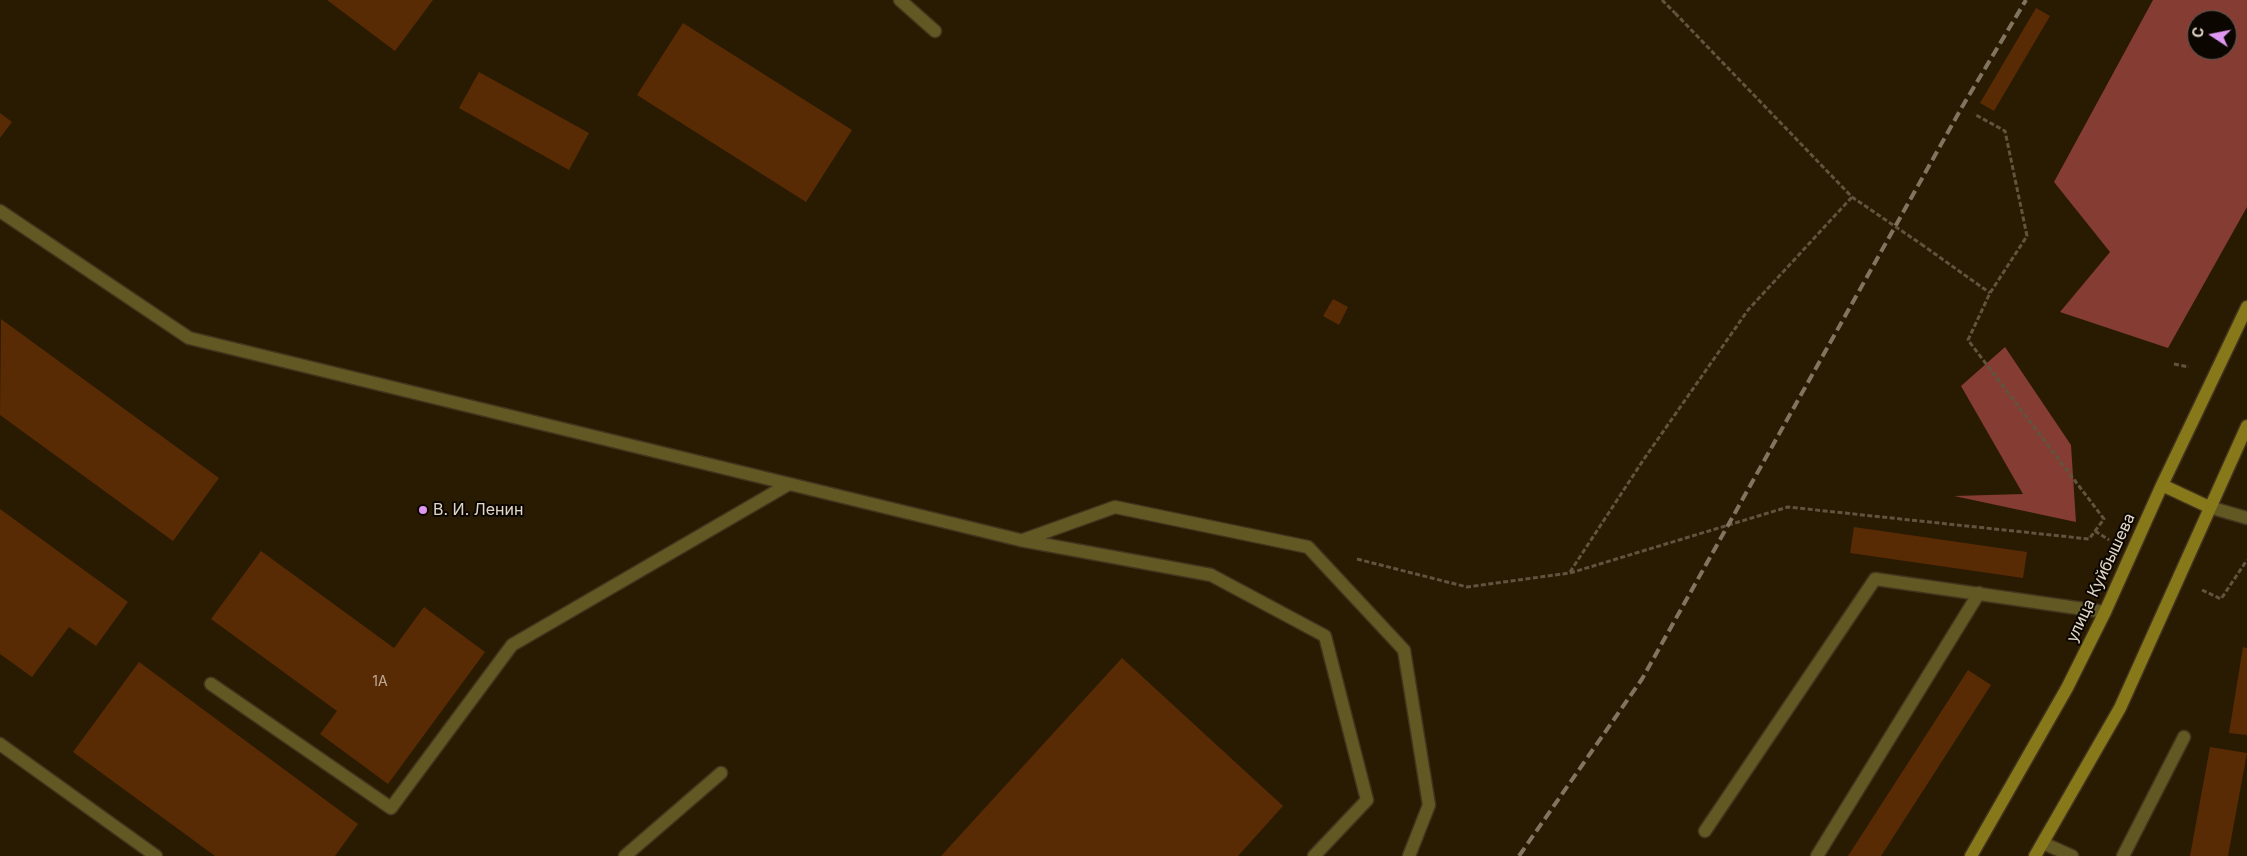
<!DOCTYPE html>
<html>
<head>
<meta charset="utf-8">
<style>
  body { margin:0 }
  #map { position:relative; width:2247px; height:856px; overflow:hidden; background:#291a02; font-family:Inter,sans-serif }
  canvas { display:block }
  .north { position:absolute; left:2187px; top:10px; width:50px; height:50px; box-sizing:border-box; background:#0c0601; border:1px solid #615a51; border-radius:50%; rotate:281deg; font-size:14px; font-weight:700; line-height:20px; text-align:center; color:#e1d7c8 }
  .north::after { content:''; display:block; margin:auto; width:18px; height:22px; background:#de98f2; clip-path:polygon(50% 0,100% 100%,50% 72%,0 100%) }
</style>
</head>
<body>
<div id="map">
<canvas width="2247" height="856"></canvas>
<div class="north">С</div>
</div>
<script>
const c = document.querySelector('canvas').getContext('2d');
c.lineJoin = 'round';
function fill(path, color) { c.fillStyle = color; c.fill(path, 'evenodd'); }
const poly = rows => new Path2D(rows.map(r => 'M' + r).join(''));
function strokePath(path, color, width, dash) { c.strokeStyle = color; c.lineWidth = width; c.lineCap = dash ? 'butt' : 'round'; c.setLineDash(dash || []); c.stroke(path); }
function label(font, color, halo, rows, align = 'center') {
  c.font = font + ' Inter,sans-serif'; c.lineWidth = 4; c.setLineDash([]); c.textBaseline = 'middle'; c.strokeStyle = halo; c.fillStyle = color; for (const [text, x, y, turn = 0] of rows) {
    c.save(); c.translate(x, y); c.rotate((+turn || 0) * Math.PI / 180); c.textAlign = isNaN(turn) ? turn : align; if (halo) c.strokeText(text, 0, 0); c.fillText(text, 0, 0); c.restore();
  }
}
const forest = poly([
  [2153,0,2247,0,2247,207,2168,348,2060,312,2110,252,2054,182],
  [2197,20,2227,20,2227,50,2197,50],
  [2005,347,2071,445,2076,522,1954,496,2023,494,1961,386]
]);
const building = poly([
  [327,0,433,0,395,51],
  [2036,8,2050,16,1994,111,1980,103],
  [683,23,852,130,806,202,637,95],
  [479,72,589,133,569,170,459,108],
  [0,113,12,122,0,138],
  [1333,299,1348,307,1339,325,1323,316],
  [1,319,219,478,173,541,0,415],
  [0,509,128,602,96,646,69,627,32,677,0,654],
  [1854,527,2027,552,2023,578,1850,553],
  [261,551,394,648,424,607,485,652,388,784,320,734,337,711,211,619],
  [2243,647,2247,648,2247,735,2229,733],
  [1122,658,1283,806,1238,856,941,856],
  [139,662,358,824,335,856,215,856,73,752],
  [1968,670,1991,685,1881,856,1848,856],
  [2210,747,2247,753,2228,856,2190,856]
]);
const path = poly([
  [1662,0,1675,13],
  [1921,244,1990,293],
  [2174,364,2189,367],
  [2095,531,2109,540],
  [1357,559,1467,587,1570,573,1788,507,2089,539,2104,519,1968,340,1990,293,2027,236,2005,131,1974,114],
  [1570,572,1644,459,1748,310,1852,197],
  [2202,590,2221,599,2247,560]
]);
const service = poly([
  [900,0,935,31],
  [0,211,189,338,1020,540,1211,575,1325,636,1367,800,1314,856],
  [1023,540,1115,507,1308,547,1404,650,1429,805,1409,856],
  [211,684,391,808,512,645,789,484],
  [0,744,156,856],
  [1705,831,1875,579,2105,612],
  [2043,843,2072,856],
  [625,856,721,773],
  [1817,856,1979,593],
  [2123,856,2184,737]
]);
const tertiary = poly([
  [2209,507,2247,518]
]);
const secondary = poly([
  [2162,485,2209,507],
  [1971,856,2067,688,2105,612,2162,485,2247,307],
  [2035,856,2120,708,2247,426]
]);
const rail = poly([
  [1519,856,1642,679,1962,107,2026,0]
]);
const pathBridge = poly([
  [1675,13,1852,197,1921,244]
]);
const markers = [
  [423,510,5,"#de98f2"]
];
const numberNames = [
  ["1А",380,682]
];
const poiNames = [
  ["В. И. Ленин",433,510]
];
const streetNames = [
  ["улица Куйбышева",2101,578,-65]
];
fill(forest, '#853c32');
fill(building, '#592b05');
strokePath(service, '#43341e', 15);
strokePath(tertiary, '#43341e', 15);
strokePath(secondary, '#43341e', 15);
strokePath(path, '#61543f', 3, [5, 2.5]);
strokePath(service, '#615823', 12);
strokePath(tertiary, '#615823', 12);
strokePath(secondary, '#877919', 12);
strokePath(rail, '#817561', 4, [10, 5]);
strokePath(pathBridge, '#61543f', 3, [5, 2.5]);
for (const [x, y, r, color] of markers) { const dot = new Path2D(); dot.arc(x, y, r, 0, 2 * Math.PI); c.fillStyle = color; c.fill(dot); strokePath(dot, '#0c0601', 2); }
label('14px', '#bfac97', null, numberNames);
label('16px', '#e1d7c8', '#0c0601', poiNames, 'left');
label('16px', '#e1d7c8', '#0c0601', streetNames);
</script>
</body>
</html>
